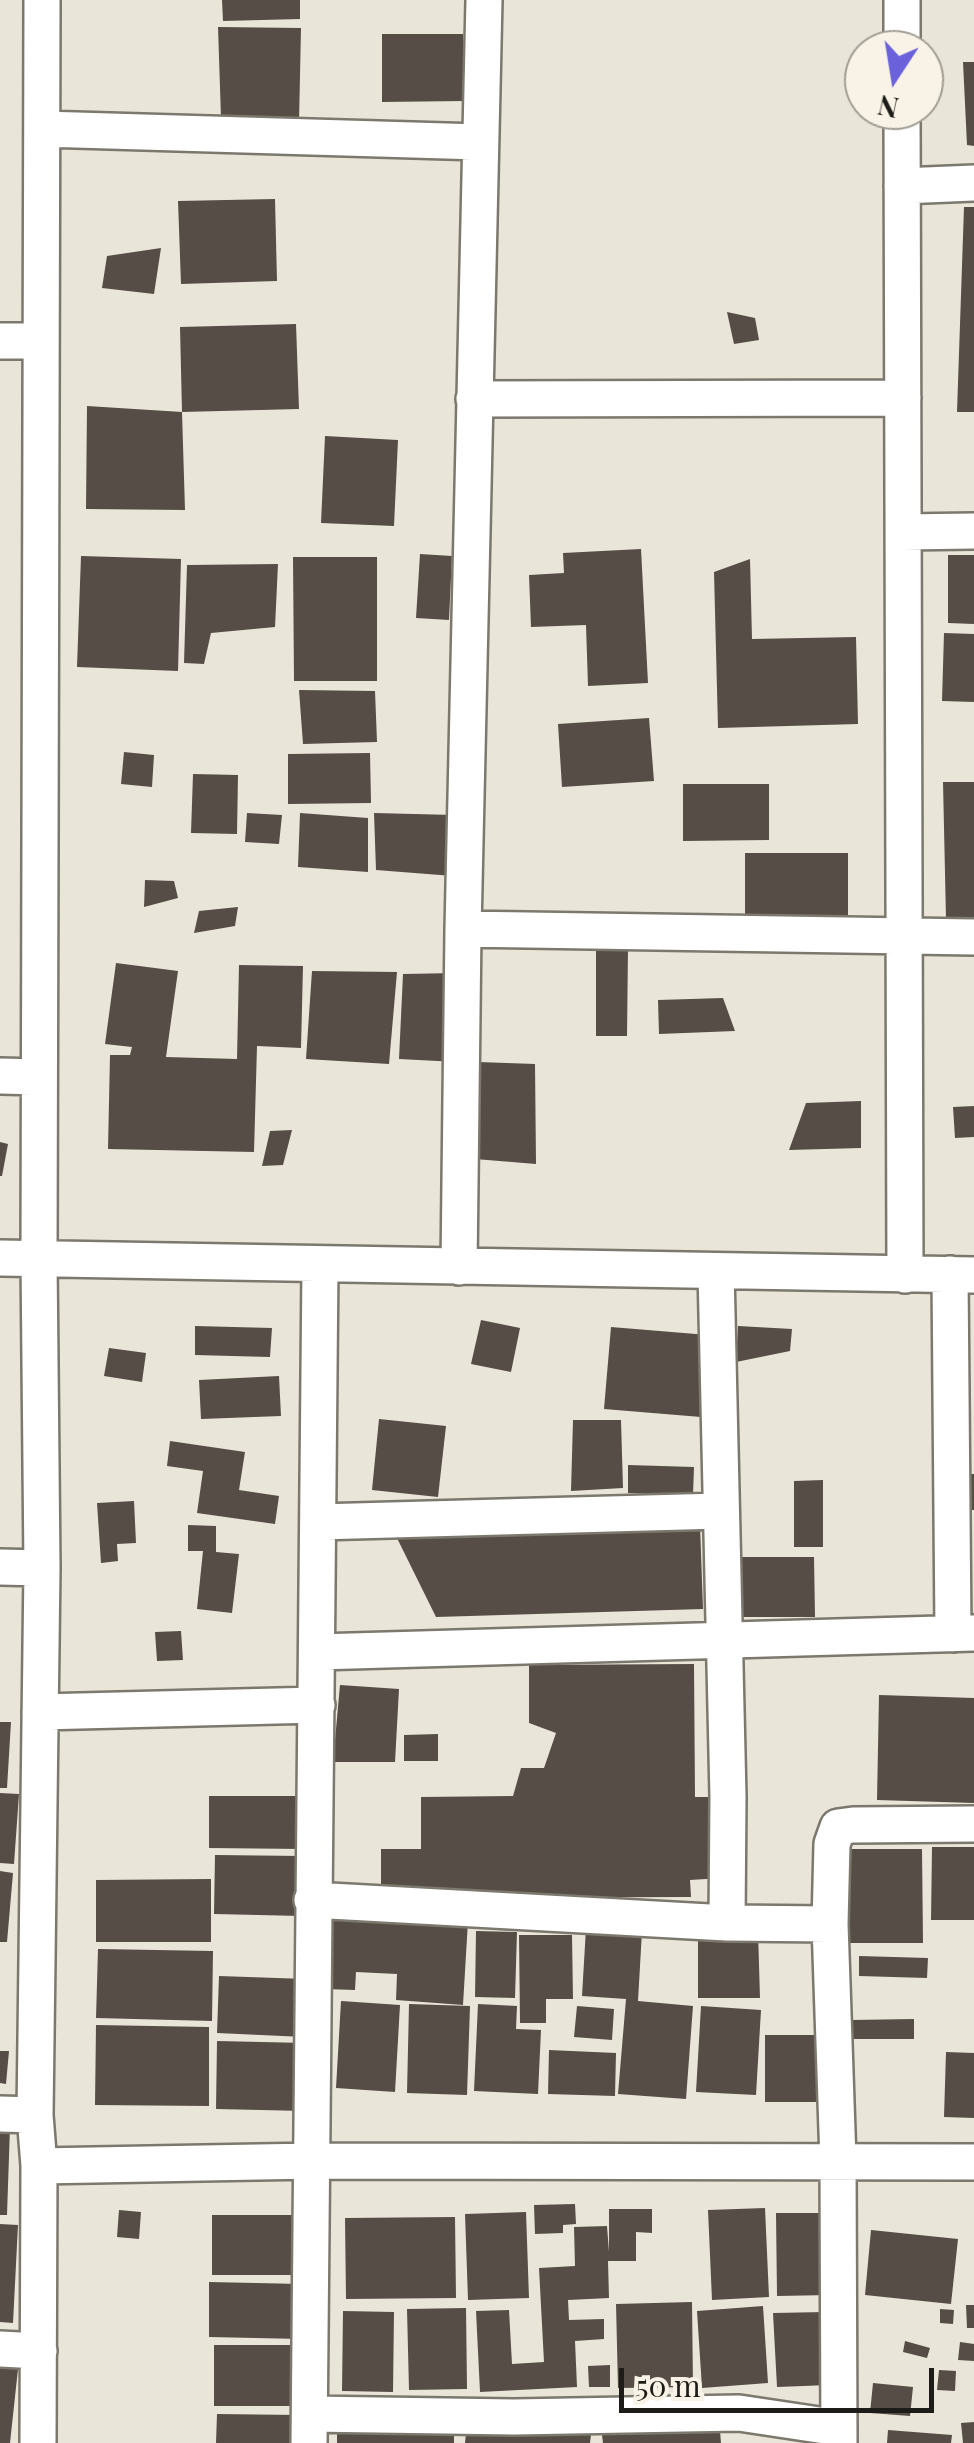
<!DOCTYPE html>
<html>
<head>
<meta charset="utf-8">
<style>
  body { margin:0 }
  #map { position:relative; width:974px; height:2443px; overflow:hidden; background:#eae5d9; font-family:"Playfair Display",serif }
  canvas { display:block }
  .north { position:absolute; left:844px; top:30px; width:100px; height:100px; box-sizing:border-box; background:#f8f3e6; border:2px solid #a19d94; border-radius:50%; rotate:192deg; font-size:28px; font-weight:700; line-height:40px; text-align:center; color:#1e1c18 }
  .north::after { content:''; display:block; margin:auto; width:35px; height:45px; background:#6a61db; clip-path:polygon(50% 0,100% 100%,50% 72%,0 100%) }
  .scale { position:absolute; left:619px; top:2368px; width:315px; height:45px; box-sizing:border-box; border:5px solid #1e1c18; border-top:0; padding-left:12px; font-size:30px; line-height:35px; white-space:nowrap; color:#1e1c18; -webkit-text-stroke:8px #f8f3e6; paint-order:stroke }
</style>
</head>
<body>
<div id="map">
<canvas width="974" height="2443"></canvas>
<div class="north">N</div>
<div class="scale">50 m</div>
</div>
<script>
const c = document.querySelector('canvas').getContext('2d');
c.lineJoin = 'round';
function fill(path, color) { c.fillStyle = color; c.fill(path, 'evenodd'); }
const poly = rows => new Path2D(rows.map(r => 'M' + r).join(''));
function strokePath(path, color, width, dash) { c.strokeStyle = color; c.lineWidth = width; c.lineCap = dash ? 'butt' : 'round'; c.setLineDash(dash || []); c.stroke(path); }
const building = poly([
  [222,0,300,0,300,19,223,21],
  [218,27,301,28,299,123,221,118],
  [382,34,463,34,463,101,382,102],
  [963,62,974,62,974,146,967,145],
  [275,199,277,281,181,284,178,201],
  [964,207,974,207,974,412,957,412],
  [161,248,154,294,102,288,107,256],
  [727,312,755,318,759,340,734,344],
  [296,324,299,409,182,412,180,327],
  [87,406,182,412,185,510,86,509],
  [325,436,398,440,394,526,321,523],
  [641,549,648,683,588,686,586,625,531,627,529,575,564,573,563,553],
  [420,554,452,556,449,620,416,618],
  [948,555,974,555,974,624,948,623],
  [81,556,181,559,178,671,77,667],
  [293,557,377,557,377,681,294,681],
  [750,559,752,639,856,637,858,724,718,728,714,572],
  [278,564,275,627,211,633,204,664,184,663,187,565],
  [944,633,974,634,974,702,942,701],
  [299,690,375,691,377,742,303,744],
  [649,718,654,781,562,787,558,724],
  [124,752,154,755,152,787,121,784],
  [370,753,371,803,288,804,288,754],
  [193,774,238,775,237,834,191,833],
  [943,782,974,782,974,918,946,919],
  [683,784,769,784,769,840,683,841],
  [247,813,282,815,279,844,245,842],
  [300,813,368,818,368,872,298,867],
  [374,813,454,815,453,876,376,870],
  [745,853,848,853,848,923,745,923],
  [145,880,174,881,178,898,144,907],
  [238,907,235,926,194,933,199,911],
  [596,948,628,948,627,1036,596,1036],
  [116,963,178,971,166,1057,237,1059,239,965,303,966,301,1048,257,1046,254,1152,108,1149,110,1055,130,1055,132,1047,105,1044],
  [312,971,397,972,389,1064,306,1059],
  [457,973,457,1062,399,1059,403,974],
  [723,998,735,1031,659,1034,658,1000],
  [478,1062,535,1064,536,1164,475,1159],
  [861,1101,861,1148,789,1150,806,1103],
  [974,1106,974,1137,955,1138,953,1107],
  [292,1130,283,1165,262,1166,270,1131],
  [0,1142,8,1144,2,1176,0,1176],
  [481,1320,520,1328,511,1372,471,1364],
  [195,1326,272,1328,270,1357,195,1355],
  [738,1326,792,1329,790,1351,736,1362],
  [611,1327,708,1335,701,1417,604,1409],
  [109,1348,146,1353,142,1382,104,1376],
  [279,1376,281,1416,201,1419,199,1380],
  [379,1419,446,1426,438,1497,372,1490],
  [573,1420,621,1420,623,1488,571,1491],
  [170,1441,245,1452,239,1490,279,1496,275,1524,197,1513,203,1471,167,1466],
  [628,1465,694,1467,693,1495,628,1493],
  [965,1474,974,1474,974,1510,964,1510],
  [823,1480,823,1547,794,1547,794,1481],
  [134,1501,136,1543,117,1544,118,1561,101,1563,97,1503],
  [188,1525,216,1526,216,1552,239,1554,232,1613,197,1609,203,1551,188,1551],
  [700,1525,703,1609,436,1617,395,1534],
  [739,1557,814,1557,815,1617,739,1617],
  [181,1631,183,1660,157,1661,155,1632],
  [694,1664,695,1797,721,1797,722,1878,690,1880,691,1897,381,1898,381,1849,421,1849,421,1797,513,1796,521,1768,544,1768,556,1733,529,1723,529,1665],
  [340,1685,399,1689,395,1762,333,1762],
  [879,1695,974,1698,974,1803,877,1800],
  [0,1722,11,1722,7,1788,0,1788],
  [438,1734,438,1761,404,1761,404,1735],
  [0,1793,19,1794,14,1864,0,1863],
  [209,1796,303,1796,303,1849,209,1848],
  [932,1847,974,1847,974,1920,931,1920],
  [840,1849,922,1849,923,1943,841,1943],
  [215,1855,302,1856,302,1916,214,1914],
  [0,1871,13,1873,7,1942,0,1942],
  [211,1879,211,1942,96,1942,96,1880],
  [329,1914,468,1921,463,2005,396,2000,397,1974,356,1972,355,1990,325,1989],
  [586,1928,642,1931,638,2001,693,2006,686,2099,618,2094,626,1999,582,1996],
  [476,1931,517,1932,515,1998,475,1997],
  [758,1931,760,1998,698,1998,698,1932],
  [519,1935,572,1935,573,1999,546,1999,546,2023,520,2023],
  [98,1949,213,1951,212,2021,96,2018],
  [859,1956,928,1958,927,1978,859,1976],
  [219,1976,306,1979,304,2037,217,2033],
  [341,2001,400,2005,395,2092,336,2088],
  [409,2004,470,2006,467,2095,407,2093],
  [478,2004,517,2006,516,2029,541,2030,538,2094,474,2091],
  [577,2006,614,2009,612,2040,574,2037],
  [701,2006,761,2010,756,2095,696,2092],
  [914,2019,914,2039,851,2039,851,2020],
  [96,2025,209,2027,209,2106,95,2105],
  [765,2035,825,2035,825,2102,765,2102],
  [217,2041,306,2043,305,2111,216,2109],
  [549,2050,616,2053,615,2096,548,2094],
  [0,2051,9,2051,6,2084,0,2083],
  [946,2052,974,2053,974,2118,944,2117],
  [0,2127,10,2127,7,2215,0,2215],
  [575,2204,576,2224,563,2225,563,2233,535,2234,534,2205],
  [765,2208,769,2297,712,2300,708,2210],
  [609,2209,652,2209,652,2233,636,2232,636,2261,608,2261,609,2298,568,2300,569,2320,604,2319,604,2339,575,2341,577,2387,480,2392,476,2311,509,2310,512,2364,544,2362,539,2268,575,2266,574,2227,607,2226,609,2252],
  [119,2210,141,2212,139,2239,117,2237],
  [526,2212,529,2298,468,2300,465,2214],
  [776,2213,829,2213,830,2295,777,2296],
  [212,2215,306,2215,306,2275,212,2275],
  [455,2217,456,2298,346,2299,345,2218],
  [0,2224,18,2225,13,2323,0,2322],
  [871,2230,958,2239,951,2304,865,2295],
  [209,2282,302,2284,302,2339,209,2337],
  [692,2302,693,2387,618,2388,616,2304],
  [966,2305,974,2305,974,2328,967,2328],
  [763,2306,768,2383,702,2388,697,2311],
  [466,2308,467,2389,409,2390,407,2309],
  [940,2309,954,2310,953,2324,940,2323],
  [343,2311,394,2312,393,2392,342,2391],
  [825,2312,829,2385,777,2387,773,2313],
  [905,2341,930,2348,927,2358,903,2352],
  [960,2342,974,2344,974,2361,958,2360],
  [214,2345,296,2345,296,2406,214,2406],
  [610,2365,610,2387,589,2387,588,2366],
  [0,2367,18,2369,10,2443,0,2443],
  [939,2370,956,2371,955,2391,937,2390],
  [873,2383,913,2387,910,2416,870,2413],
  [217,2414,297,2415,297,2443,216,2443],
  [974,2422,974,2443,963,2443,961,2423],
  [888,2430,952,2435,951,2443,887,2443],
  [454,2431,454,2443,337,2443,337,2432],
  [720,2431,721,2443,603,2443,602,2435],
  [466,2433,591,2435,590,2443,465,2443]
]);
const street = poly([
  [902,0,902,50],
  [902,110,905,1275],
  [42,129,480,142],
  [902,186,974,183],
  [0,341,41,341],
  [474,399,903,398],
  [903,532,974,531],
  [463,929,974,937],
  [0,1076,39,1077],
  [0,1258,974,1275],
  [459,1267,463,929,484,0],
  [716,1271,728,1797,727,1923],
  [950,1274,953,1634],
  [318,1522,720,1511],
  [0,1567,42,1568],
  [317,1652,974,1633],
  [40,1712,317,1705],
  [312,1900,727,1923,830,1924],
  [0,2114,35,2115],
  [39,2166,313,2161,974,2162],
  [0,2349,39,2351],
  [310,2414,514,2417,739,2413,839,2428],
  [38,2443,39,2166,35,2115,42,1568,39,1259,42,0],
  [309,2443,320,1265],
  [839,2443,838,2161,830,1924,832,1844,838,1827,853,1825,974,1824]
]);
fill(building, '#564d46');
strokePath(street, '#7c786d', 40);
strokePath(street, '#fff', 35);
</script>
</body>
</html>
